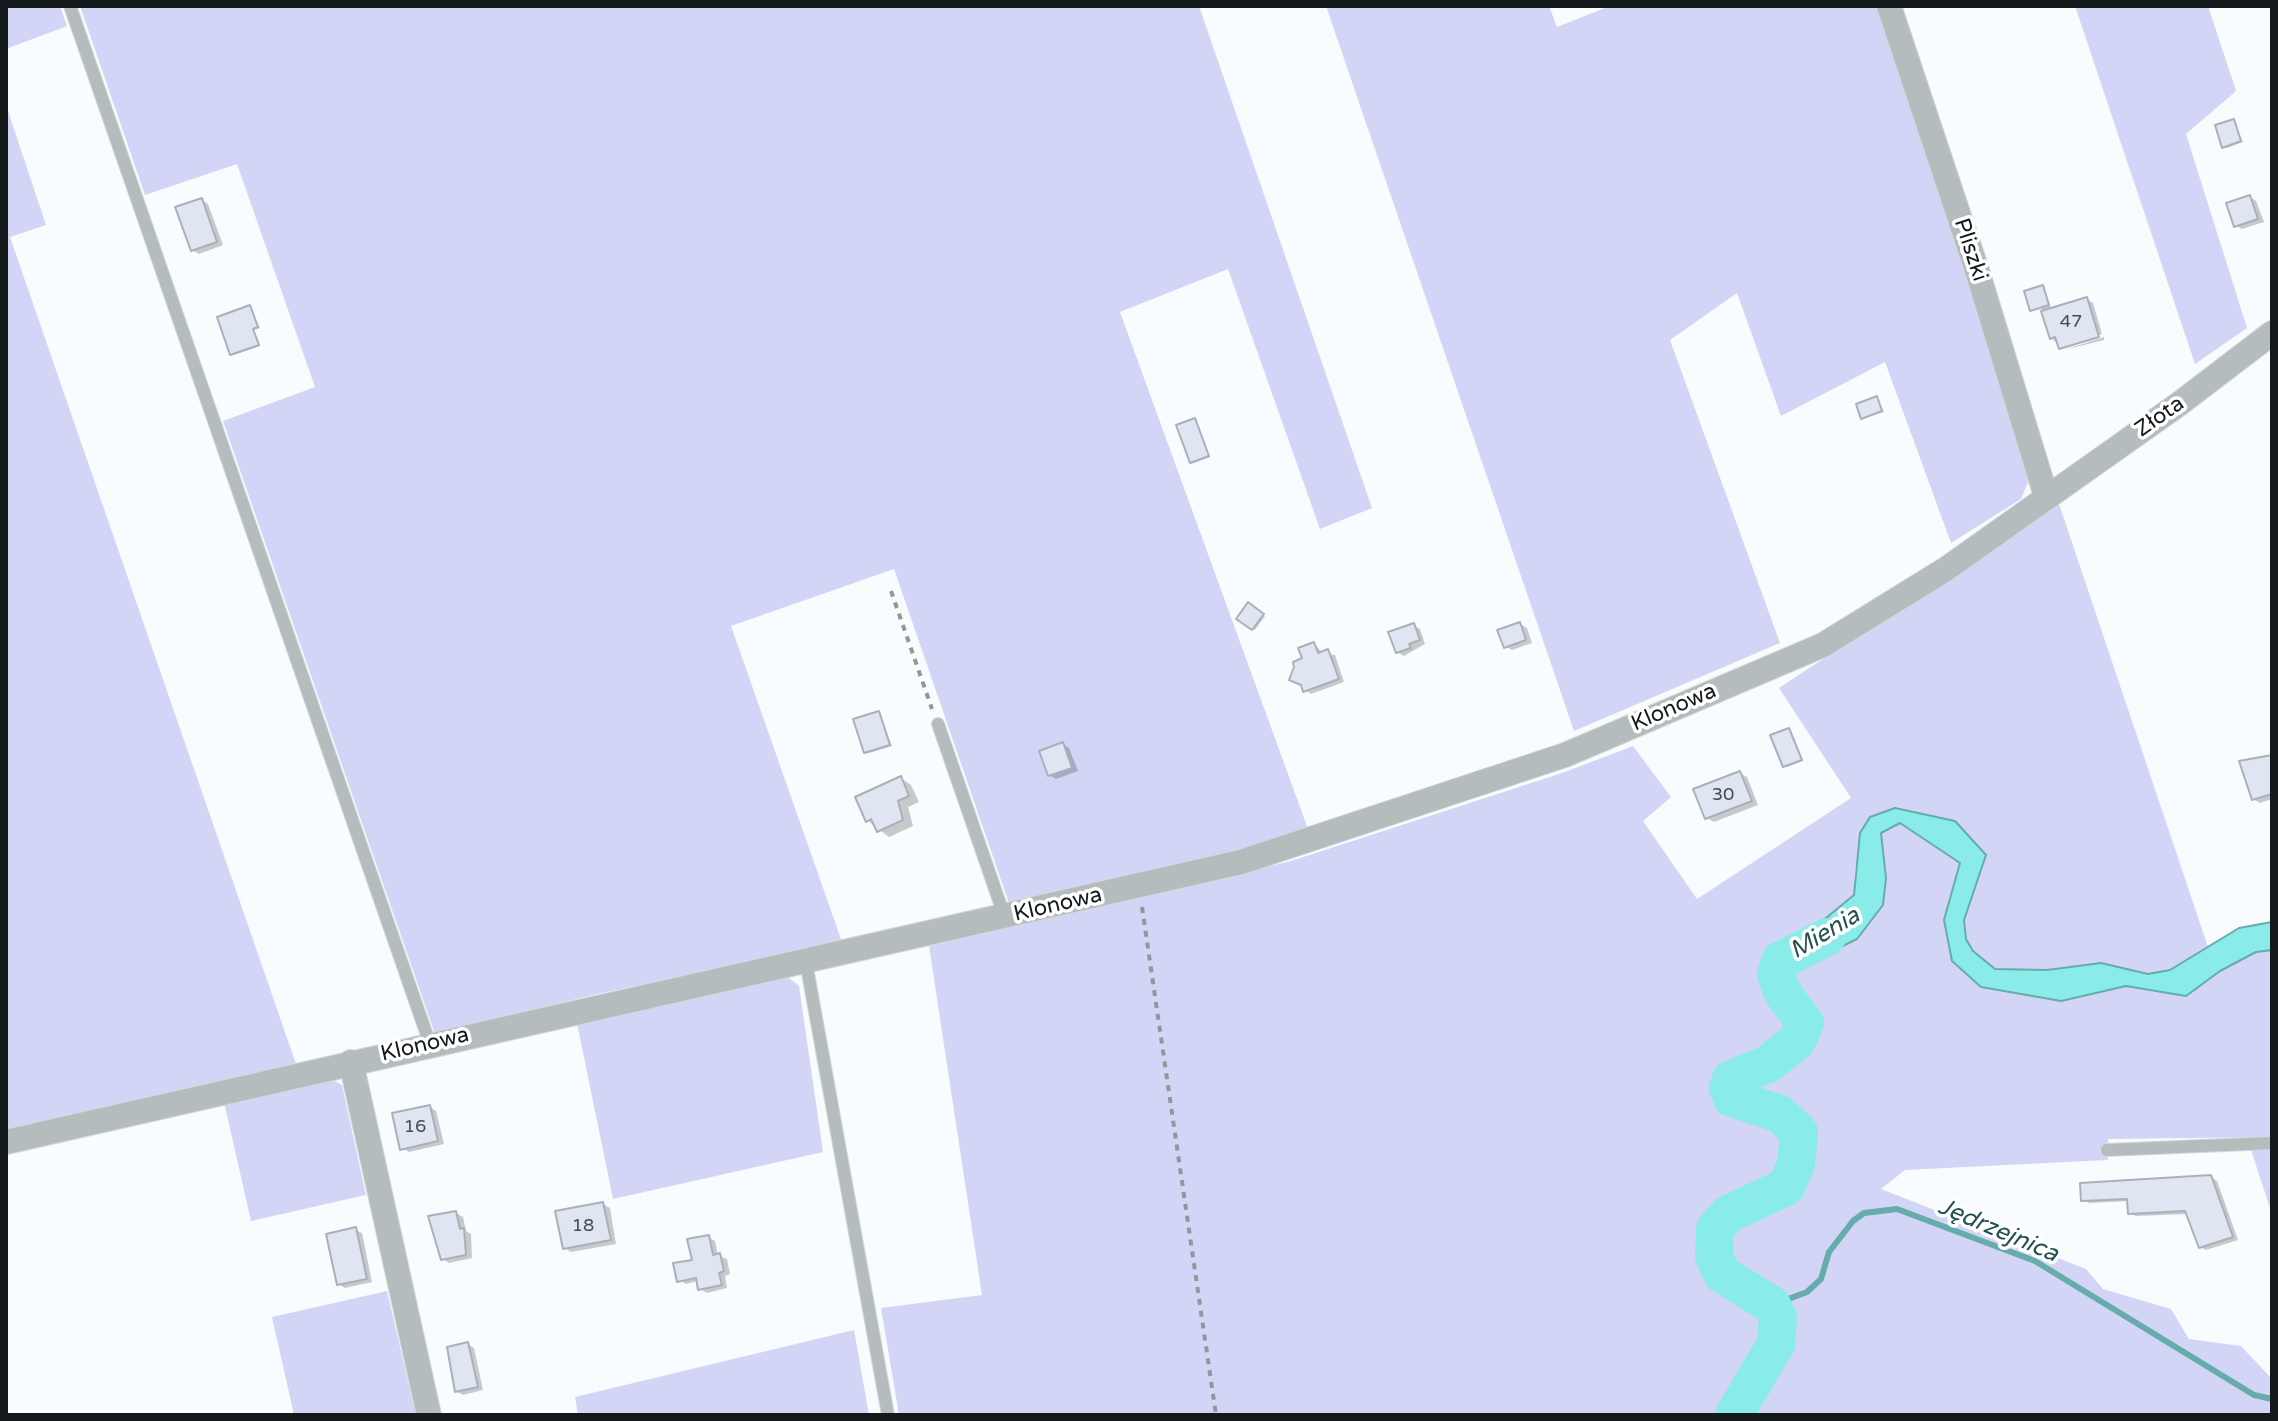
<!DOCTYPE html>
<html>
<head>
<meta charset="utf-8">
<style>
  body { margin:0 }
  #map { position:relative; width:2278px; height:1421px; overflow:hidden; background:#f9fcfe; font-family:"Varela Round",sans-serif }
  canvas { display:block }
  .frame { position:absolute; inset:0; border:8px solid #13181b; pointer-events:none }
</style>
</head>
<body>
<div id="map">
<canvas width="2278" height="1421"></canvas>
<div class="frame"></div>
</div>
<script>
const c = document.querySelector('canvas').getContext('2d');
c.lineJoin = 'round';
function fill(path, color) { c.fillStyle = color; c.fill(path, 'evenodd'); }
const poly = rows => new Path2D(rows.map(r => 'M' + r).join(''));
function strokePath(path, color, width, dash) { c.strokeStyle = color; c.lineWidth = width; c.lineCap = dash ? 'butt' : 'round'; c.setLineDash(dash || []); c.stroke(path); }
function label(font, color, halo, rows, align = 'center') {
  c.font = font + ' "Varela Round",sans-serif'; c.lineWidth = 7; c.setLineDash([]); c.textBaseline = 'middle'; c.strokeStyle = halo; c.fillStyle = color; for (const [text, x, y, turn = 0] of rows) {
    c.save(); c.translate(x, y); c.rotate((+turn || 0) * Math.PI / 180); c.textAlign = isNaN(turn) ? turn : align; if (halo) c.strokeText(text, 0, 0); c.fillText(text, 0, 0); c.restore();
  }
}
const green = poly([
  [6,6,60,6,67,26,6,49],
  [80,6,1199,6,1372,508,1320,529,1228,269,1120,312,1308,829,1230,857,1010,906,894,569,731,626,842,942,593,995,435,1034,223,421,315,387,237,164,145,195],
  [1326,6,1549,6,1557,27,1610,6,1882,6,2029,480,2021,499,1951,543,1885,362,1781,416,1737,293,1670,340,1780,643,1574,731],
  [2075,6,2208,6,2236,91,2186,134,2247,328,2195,364],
  [6,105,46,225,10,237,296,1064,6,1129],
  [2059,504,2208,947,2170,970,2148,974,2101,963,2047,970,1995,969,1973,951,1966,939,1964,920,1986,855,1895,808,1855,868,1854,895,1804,936,1773,954,1800,967,1886,878,1881,833,1900,823,1960,863,1944,920,1952,961,1981,987,2093,994,2126,986,2186,996,2220,971,2256,952,2272,950,2272,1137,2108,1139,2108,1160,1905,1170,1881,1189,2086,1269,2103,1289,2171,1309,2189,1339,2241,1346,2272,1379,2272,1415,899,1415,881,1308,982,1295,929,946,1291,861,1562,773,1633,746,1671,797,1643,821,1697,899,1851,798,1779,688],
  [787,976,799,986,823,1152,613,1199,577,1023],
  [333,1080,342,1085,366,1195,251,1221,224,1102],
  [2272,1149,2272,1214,2251,1150],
  [387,1291,416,1415,294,1415,272,1317],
  [854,1330,869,1415,578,1415,575,1397]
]);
const water = poly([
  [1895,808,1955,821,1986,855,1964,920,1966,939,1973,951,1995,969,2047,970,2101,963,2148,974,2170,970,2239,928,2272,922,2272,950,2256,952,2220,971,2186,996,2126,986,2061,1001,1981,987,1952,961,1944,920,1960,863,1900,823,1881,833,1886,878,1883,905,1857,939,1800,967,1788,968,1773,954,1804,936,1854,895,1860,833,1870,817,1895,808]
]);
const shadow = poly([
  [2234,121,2243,142,2227,148,2224,146],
  [2250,197,2256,201,2264,222,2242,229,2236,226],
  [202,200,208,204,223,245,199,254,192,250],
  [2043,288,2052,310,2087,299,2093,303,2102,334,2061,348,2051,337,2042,309,2032,310],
  [250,307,260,328,254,330,260,346,234,355,232,354],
  [2104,337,2104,340,2064,350],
  [1877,398,1884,412,1863,418],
  [1195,421,1210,457,1194,463,1192,461],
  [1248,605,1265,616,1255,630,1238,618],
  [1520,624,1527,628,1532,643,1512,650,1505,646],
  [1413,625,1420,629,1425,644,1404,656,1397,652],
  [1314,644,1323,653,1335,655,1344,682,1311,694,1305,690,1304,660],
  [879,713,892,746,869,753,866,751],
  [1789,730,1803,761,1787,767,1785,766],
  [1063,744,1069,748,1078,771,1056,779,1049,775],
  [2272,756,2272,799,2260,803,2253,799],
  [1740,773,1747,777,1758,805,1714,822,1707,818],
  [901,778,911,785,919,802,908,807,913,826,889,837,867,820],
  [430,1107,436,1111,444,1144,409,1152,402,1148],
  [2211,1177,2217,1181,2238,1240,2206,1250,2200,1247,2188,1214,2136,1216,2130,1213,2130,1201,2089,1203,2083,1200],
  [603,1204,610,1208,616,1244,571,1252,565,1248],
  [456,1213,463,1217,466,1231,471,1234,472,1258,449,1263,443,1259],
  [355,1230,362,1233,372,1282,345,1288,338,1284],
  [708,1237,715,1241,718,1256,727,1259,730,1274,725,1276,727,1288,707,1293,700,1289,698,1281,686,1284,679,1280],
  [467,1344,474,1348,483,1390,463,1395,456,1391]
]);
const stream = poly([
  [1772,1305,1807,1292,1821,1279,1829,1252,1853,1221,1864,1213,1897,1209,2035,1261,2254,1395,2272,1399]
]);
const river = poly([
  [1734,1415,1776,1344,1778,1318,1772,1305,1722,1274,1714,1256,1715,1229,1728,1214,1786,1187,1796,1164,1799,1132,1780,1114,1732,1098,1728,1088,1731,1079,1768,1064,1797,1041,1805,1023,1782,992,1776,974,1781,960,1827,937]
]);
const building = poly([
  [2234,119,2241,141,2222,148,2215,125,2234,119],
  [2250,195,2258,219,2234,227,2226,203,2250,195],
  [202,198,217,242,191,251,175,207,202,198],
  [2043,285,2049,305,2030,311,2024,291,2043,285],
  [2087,297,2099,337,2059,349,2055,337,2050,339,2041,311,2087,297],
  [250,305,258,327,253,329,259,345,230,355,217,317,250,305],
  [1877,396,1882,411,1861,419,1856,404,1877,396],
  [1195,418,1209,456,1190,463,1176,425,1195,418],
  [1248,602,1264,614,1252,630,1236,619,1248,602],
  [1520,622,1526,640,1504,648,1497,630,1520,622],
  [1414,623,1420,640,1409,644,1411,648,1396,653,1388,632,1414,623],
  [1314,642,1318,653,1328,649,1339,679,1303,692,1301,685,1289,680,1294,667,1293,662,1302,658,1298,648,1314,642],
  [879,711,890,745,864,753,853,719,879,711],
  [1789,728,1802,760,1783,767,1770,735,1789,728],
  [1063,742,1072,768,1048,776,1039,751,1063,742],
  [2272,755,2272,794,2252,800,2239,761,2272,755],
  [1740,771,1752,801,1705,819,1693,789,1740,771],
  [901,776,909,796,898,801,903,820,877,832,871,819,866,822,855,797,901,776],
  [430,1105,438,1141,400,1150,392,1113,430,1105],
  [2211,1175,2233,1237,2199,1248,2185,1211,2128,1214,2127,1199,2081,1201,2080,1183,2211,1175],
  [603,1202,611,1240,563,1249,555,1211,603,1202],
  [456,1211,460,1229,464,1228,466,1255,441,1260,428,1216,456,1211],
  [356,1227,367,1279,337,1285,326,1234,356,1227],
  [709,1235,713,1255,720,1253,724,1271,719,1273,722,1285,698,1290,696,1278,677,1282,673,1263,692,1260,687,1239,709,1235],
  [468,1342,478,1387,455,1392,447,1347,468,1342]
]);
const path = poly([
  [891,591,932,709],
  [1142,907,1216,1415]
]);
const service = poly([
  [70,6,430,1044],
  [938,724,1005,918],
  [806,962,888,1415],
  [2107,1150,2272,1143]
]);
const minor = poly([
  [1889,6,1976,267,2046,496],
  [351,1062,429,1415],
  [6,1142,1241,862,1565,755,1823,645,1946,569,2179,404,2272,333]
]);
const numberNames = [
  ["47",2071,322],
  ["30",1723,795],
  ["16",415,1127],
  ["18",583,1226]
];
const streetNames = [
  ["Pliszki",1970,250,72],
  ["Złota",2160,417,-35],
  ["Klonowa",1674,708,-23],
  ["Klonowa",1058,905,-13],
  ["Klonowa",425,1045,-13]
];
const waterNames = [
  ["Mienia",1825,934,-31],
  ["Jędrzejnica",1998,1231,23]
];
fill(green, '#d3d5f6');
fill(water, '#89ece8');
strokePath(water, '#66acaa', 2);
fill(shadow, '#0003');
strokePath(stream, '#66acaa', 6);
strokePath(river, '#89ece8', 38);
fill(building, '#dfe6f2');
strokePath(building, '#aab0bb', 2);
strokePath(service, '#d4d8da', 14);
strokePath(minor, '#d4d8da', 26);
strokePath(path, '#939799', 4, [6, 6]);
strokePath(service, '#b5bcbe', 12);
strokePath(minor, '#b5bcbe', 24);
label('18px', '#464c51', null, numberNames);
label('22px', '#13181b', '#fff', streetNames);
label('italic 24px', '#255150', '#fff', waterNames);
</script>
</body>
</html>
